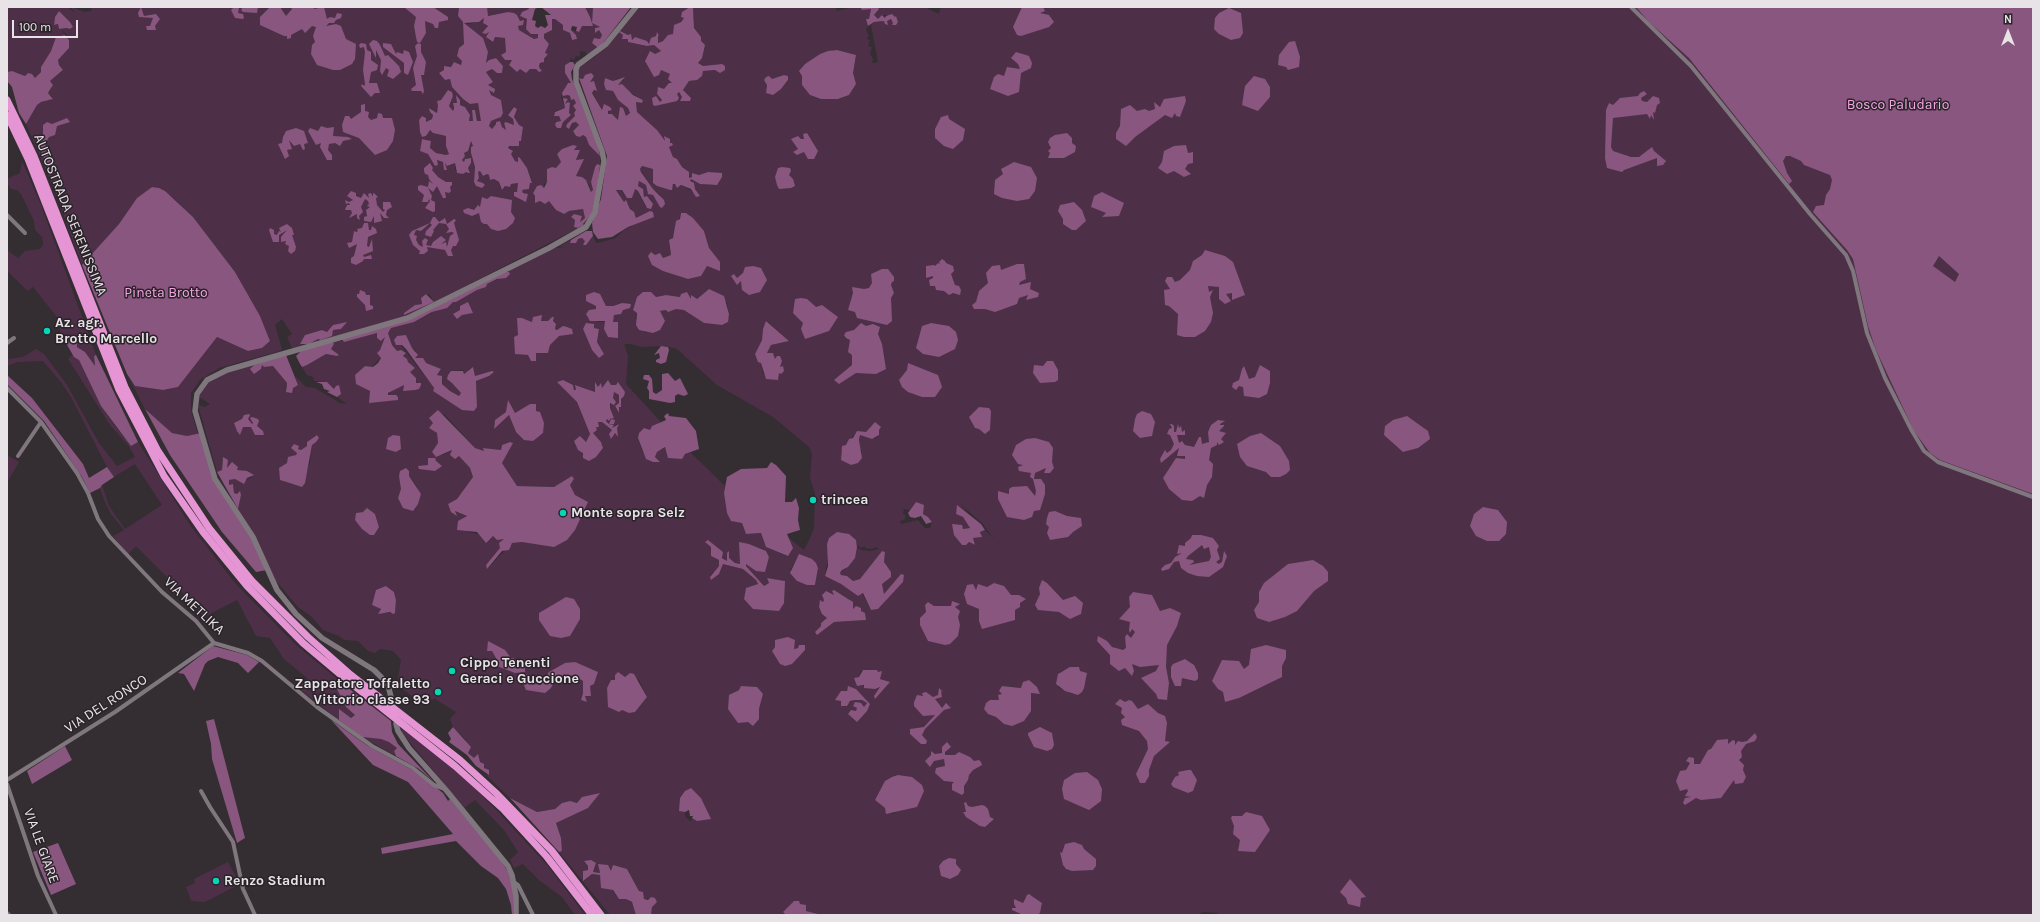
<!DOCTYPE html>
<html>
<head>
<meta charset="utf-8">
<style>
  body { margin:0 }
  #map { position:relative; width:2040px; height:922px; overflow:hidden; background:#342d32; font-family:Karla,sans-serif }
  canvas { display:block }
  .frame { position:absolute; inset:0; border:8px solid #e8e3e7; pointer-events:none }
  .north { position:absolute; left:1988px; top:12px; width:40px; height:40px; -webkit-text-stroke:3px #2a2329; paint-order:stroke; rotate:0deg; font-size:11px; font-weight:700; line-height:16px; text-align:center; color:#e8e3e7 }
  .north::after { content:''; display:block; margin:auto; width:14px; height:18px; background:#e8e3e7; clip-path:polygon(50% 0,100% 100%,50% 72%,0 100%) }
  .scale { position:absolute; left:12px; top:20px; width:66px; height:18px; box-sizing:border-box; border:2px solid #e8e3e7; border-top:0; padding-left:5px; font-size:12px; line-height:14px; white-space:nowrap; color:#e8e3e7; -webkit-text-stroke:3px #2a2329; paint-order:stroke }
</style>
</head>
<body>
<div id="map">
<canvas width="2040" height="922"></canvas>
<div class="frame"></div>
<div class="north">N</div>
<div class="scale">100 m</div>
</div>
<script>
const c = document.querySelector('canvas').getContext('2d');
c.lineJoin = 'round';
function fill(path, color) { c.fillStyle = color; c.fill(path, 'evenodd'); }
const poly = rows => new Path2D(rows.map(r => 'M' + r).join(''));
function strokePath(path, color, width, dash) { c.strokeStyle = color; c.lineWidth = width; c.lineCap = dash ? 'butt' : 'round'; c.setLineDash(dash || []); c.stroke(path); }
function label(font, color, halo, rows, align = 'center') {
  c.font = font + ' Karla,sans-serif'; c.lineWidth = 3; c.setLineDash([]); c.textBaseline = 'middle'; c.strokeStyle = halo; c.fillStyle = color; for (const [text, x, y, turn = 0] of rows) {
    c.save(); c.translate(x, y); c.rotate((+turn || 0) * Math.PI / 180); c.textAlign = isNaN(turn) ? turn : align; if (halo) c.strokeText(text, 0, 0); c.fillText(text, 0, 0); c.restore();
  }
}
const green = poly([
  [7,7,68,7,75,13,71,7,85,12,91,11,92,7,459,7,458,16,463,22,468,24,479,22,484,18,483,23,488,27,482,33,486,34,490,32,487,37,490,41,493,42,495,37,506,38,506,52,501,55,505,60,512,60,509,65,517,72,520,68,526,72,530,69,536,69,539,72,542,71,539,67,548,54,545,53,549,44,544,38,544,34,552,29,552,19,555,19,563,25,563,30,570,33,572,40,577,39,576,35,571,30,579,32,581,26,592,26,585,7,593,7,592,23,600,27,595,28,595,33,599,30,602,35,600,39,594,38,592,43,597,47,600,47,611,33,600,50,593,55,592,53,577,64,575,62,587,55,586,52,580,51,580,55,579,57,576,56,574,60,570,58,570,62,565,65,565,73,571,83,568,83,561,96,565,108,555,111,554,115,559,116,561,122,556,121,555,125,557,128,561,128,563,122,571,115,569,113,570,103,568,102,565,105,568,99,563,99,563,96,568,95,570,96,571,100,574,99,576,103,573,106,576,110,574,113,576,116,567,124,566,127,569,129,572,123,576,122,579,125,573,131,576,136,580,137,582,134,586,137,589,145,599,155,600,154,600,165,597,164,595,167,591,182,593,190,591,192,589,185,582,177,576,176,583,159,576,161,580,150,573,150,577,146,573,145,562,149,557,154,561,162,556,169,552,167,547,169,548,182,544,184,544,188,541,185,537,186,533,193,535,196,535,203,540,201,545,204,549,200,556,210,564,214,569,211,583,209,585,218,579,222,582,216,574,214,571,217,575,220,574,227,578,228,584,225,408,316,309,344,318,339,321,340,332,336,332,330,341,329,346,323,336,324,327,332,322,330,305,335,304,340,300,342,302,345,292,348,287,337,292,334,282,319,275,325,282,349,280,351,219,368,200,380,191,393,191,411,198,434,187,436,172,433,145,409,127,374,135,386,163,390,178,387,217,337,248,351,262,348,270,341,260,316,235,272,193,217,172,197,159,188,152,187,137,198,119,224,82,265,53,186,26,124,37,105,41,102,53,99,51,95,48,94,53,85,50,81,63,71,59,65,58,60,69,48,69,40,66,34,62,30,65,35,56,37,51,51,41,67,41,72,35,79,32,74,28,73,25,76,12,71,7,72],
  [59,11,70,22,73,28,70,29,67,28,59,29,58,24,54,25,55,17],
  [464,23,483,38,488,52,486,65,489,60,496,58,503,66,502,73,497,73,492,69,486,72,493,82,488,85,494,89,494,92,489,90,491,95,501,100,503,113,501,117,491,121,489,126,491,130,496,124,496,122,500,121,502,127,506,131,504,123,506,122,514,126,513,119,508,114,514,107,517,109,514,118,519,125,523,127,521,140,519,141,519,146,509,146,508,148,513,151,511,154,515,161,518,162,518,158,520,158,527,168,532,182,530,183,529,189,522,190,523,193,528,194,526,201,514,196,514,192,517,193,518,183,511,184,510,187,505,186,502,190,499,183,494,179,490,180,489,175,486,174,483,176,480,171,477,172,479,178,477,181,483,183,485,185,482,188,476,186,474,182,475,167,471,153,471,147,473,146,471,141,469,140,468,151,464,153,465,156,463,157,462,162,467,158,471,158,471,163,468,168,470,173,468,173,465,172,463,174,457,173,455,169,455,163,448,166,445,163,447,170,444,170,443,162,436,160,438,165,435,166,428,153,420,151,422,139,431,141,430,148,436,153,446,155,450,154,446,146,446,136,433,133,430,130,426,136,422,137,420,132,419,120,422,116,426,118,426,122,432,119,433,114,430,112,430,108,437,113,439,106,437,101,441,100,449,90,452,92,453,96,449,106,453,111,453,103,457,104,457,96,460,105,465,107,470,115,469,121,473,121,472,110,475,111,477,121,482,121,478,103,470,104,463,99,452,87,450,79,445,80,439,73,444,70,444,66,451,67,454,62,461,65,462,61,457,56,459,48,464,44],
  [426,294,430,295,434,302,404,315,404,313,415,305,422,304,421,298],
  [487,7,528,7,530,8,520,16,527,19,539,34,538,38,534,39,519,30,518,25,523,20,520,21,517,15,508,12,487,16],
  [640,7,835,7,837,11,852,7,871,9,869,19,866,19,868,26,866,30,869,36,867,37,867,39,870,40,868,46,872,47,870,54,873,59,872,63,875,63,878,62,871,25,874,22,880,22,884,20,887,21,891,19,896,25,898,22,895,17,890,15,882,15,878,20,874,15,879,9,878,7,928,7,928,9,939,14,940,9,943,7,2033,7,2033,915,1217,915,1218,913,1203,912,1198,915,1037,915,1040,913,1042,903,1031,895,1025,898,1023,903,1017,901,1014,904,1016,908,1015,912,1020,912,1023,915,822,915,806,911,800,904,794,901,783,913,786,915,651,915,652,907,657,902,655,898,644,899,627,869,611,872,608,869,599,869,600,873,593,872,596,866,584,862,588,866,588,870,583,871,584,881,592,874,600,875,619,899,626,899,632,903,636,910,636,915,610,915,559,852,562,850,561,838,556,823,588,808,599,793,577,803,570,801,563,803,555,809,537,812,510,798,486,775,489,775,478,758,474,758,468,753,466,740,453,727,450,719,456,712,435,699,423,701,414,698,399,686,398,678,401,660,393,651,380,649,375,653,368,651,358,641,344,640,339,636,323,630,312,617,298,607,276,581,258,541,238,509,240,492,237,494,234,493,233,484,229,485,229,480,235,479,242,482,252,477,244,471,227,470,222,461,222,471,217,472,198,405,205,407,210,404,199,397,207,383,218,375,254,365,262,365,264,367,273,366,287,383,285,389,298,385,295,376,306,387,315,388,340,403,347,404,337,397,334,389,327,382,314,381,313,377,307,375,302,367,326,354,337,356,338,355,331,349,333,342,377,333,382,341,385,337,380,350,381,357,372,367,365,366,355,375,356,383,370,391,371,395,388,395,393,390,404,384,403,390,420,383,416,383,416,378,409,372,415,368,402,356,404,356,406,353,401,350,397,351,392,345,388,333,391,327,414,322,453,302,456,302,477,290,486,287,487,284,501,278,506,272,555,248,565,247,559,246,571,240,570,243,582,238,586,241,590,241,593,236,596,243,598,243,616,238,624,230,632,226,636,218,626,201,624,202,616,189,621,190,627,198,632,198,634,188,638,191,646,208,644,194,638,186,639,181,646,185,648,193,653,195,662,208,660,195,653,189,640,169,642,166,653,169,653,178,657,186,670,190,673,185,675,184,680,187,681,185,699,195,690,181,691,179,700,184,713,185,711,172,708,172,699,175,692,173,692,177,689,178,689,172,682,167,677,159,673,157,669,147,670,143,665,142,657,130,637,112,636,102,642,103,643,100,617,85,624,80,619,78,613,81,605,78,604,84,606,90,613,91,618,100,628,108,630,113,626,116,621,112,618,120,612,114,608,114,610,107,606,106,603,111,592,92,597,91,590,83,591,79,594,76,583,79,579,77,578,70,581,67,596,56,619,32,628,39,628,42,647,46,654,45,661,51,655,54,661,70,670,74,673,83,664,89,657,89,657,94,662,100,661,102,656,97,653,105,660,105,679,92,682,97,681,101,691,98,683,90,689,81,693,81,702,71,716,70,722,64,703,66,698,63,701,37,694,28,694,15,684,18,677,24,673,34,663,41,658,43,656,36,649,44,647,41,639,39,632,40,629,35,620,31],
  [837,50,856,55,853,73,856,84,849,95,838,99,821,99,810,95,802,85,802,76,805,64,820,54],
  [784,75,788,76,788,81,781,89,766,93,767,85,772,79],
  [681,213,686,213,693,218,704,231,709,248,720,270,707,266,700,276,688,279,652,265,652,262,671,255,669,244,673,238],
  [709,289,727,303,729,314,727,322,722,325,704,323,684,309,676,309,660,311,646,333,635,318,637,313,656,297,666,295,680,297,688,295,690,299,697,299],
  [603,301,605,306,613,306,622,303,614,315,612,322,597,322,596,305],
  [541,316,541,321,548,321,552,317,554,317,553,322,556,324,555,329,557,330,572,329,572,331,559,336,550,345,548,353,536,353,536,361,531,361,528,355,515,354,515,337,518,335,518,331,525,319,532,322],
  [767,321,789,341,771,345,767,353,770,354,780,364,777,376,763,374,761,363,755,354,762,340,763,329],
  [593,328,599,329,597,342,604,354,592,350,583,329],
  [406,335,412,348,416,351,414,358,441,370,437,376,443,380,442,384,450,391,459,396,461,393,452,383,451,371,463,370,464,374,472,367,475,376,494,372,489,376,476,381,477,407,474,411,433,391,434,388,401,345],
  [624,344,631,344,641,347,665,346,677,349,717,385,773,417,809,447,812,454,810,478,815,494,814,528,811,536,804,550,789,538,787,556,766,547,761,533,746,534,742,523,724,493,725,486,690,452,685,454,666,447,657,452,655,457,659,462,642,451,638,438,661,422,626,384,628,356],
  [563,380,573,385,574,390,576,390,576,385,595,392,595,383,598,387,602,388,608,381,611,385,616,385,618,383,621,385,621,407,619,407,618,413,615,406,619,403,619,395,614,392,610,408,614,418,607,419,606,421,609,424,611,419,611,424,609,425,613,426,612,428,617,424,617,436,615,433,611,438,612,430,602,422,597,422,593,433,601,442,603,448,596,457,586,442,590,434,577,402,557,382],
  [530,404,536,411,516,432,509,415,494,428,495,420,506,412,515,413],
  [444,414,475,448,485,452,484,448,501,450,502,445,510,442,512,443,502,463,517,486,554,487,574,479,570,485,575,495,586,507,582,515,522,542,512,543,488,568,486,565,501,548,504,539,468,532,462,520,467,516,454,511,457,515,448,504,457,499,473,477,470,468,453,450,443,455,432,453,438,443,437,433,429,428],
  [871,426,879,430,878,437,872,439,860,435,859,447,862,452,851,465,842,460,841,452,854,435,866,432],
  [315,436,319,438,312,444,310,462,302,487,280,480,280,472,287,463,296,455,298,449,301,450,308,446,307,442],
  [409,471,409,476,418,488,398,498],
  [916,502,923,511,923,514,928,517,932,522,930,528,925,528,918,520,901,524,900,521,904,520,906,516,903,513,904,509,910,510],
  [960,504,982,523,994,539,985,530,980,532,981,537,973,538,975,545,968,542,962,545,958,539,963,529,970,528,963,517,956,514,958,506,969,514],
  [363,512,375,514,379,527,377,529,366,532,362,529,356,513],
  [856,540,857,545,861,548,865,546,865,548,872,549,876,547,879,549,871,551,861,550,857,547,848,567,843,570,840,573,841,575,847,576,853,581,860,579,882,551,885,552,884,562,891,572,882,584,884,595,895,581,903,582,878,609,871,610,862,593,858,596,841,584,825,576,828,557],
  [749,544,766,551,769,557,766,566,746,564,746,566,764,586,769,583,767,578,785,581,744,599,746,588,758,584,756,580,743,569,723,564,719,574,711,579,710,576,719,566,719,560,711,556,711,547,728,562,729,558,735,563,740,564],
  [798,557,808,558,816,565,818,569,815,585,790,570],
  [386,586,394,592,396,600,395,613,379,613,381,609,372,605],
  [834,590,849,599,853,609,866,620,834,622,815,632,821,626,821,623,828,618,822,614,819,607,820,601,823,602,824,600,823,593,826,592,835,596,832,591],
  [805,645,805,650,798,657,772,651,775,647,794,649],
  [492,651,506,653,519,666,511,672,499,667,495,661,498,661],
  [584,667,590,670,593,669,598,673,594,684,590,686,589,691,585,696,587,702,581,700,583,693,583,681,575,676,564,675,554,680,551,688,517,680,541,685,543,681],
  [865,670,877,670,880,679,890,682,875,699,880,686,857,686,855,678,859,677,861,671],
  [1067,670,1073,694,1058,687,1058,674,1062,671],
  [630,674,639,680,647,697,635,712,622,710,609,705,607,688,620,675,625,677],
  [1002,686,1016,687,1039,694,1031,693,1031,711,1004,724,996,717,999,700,1002,694],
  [848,687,856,689,870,704,857,722,848,713,856,711,857,708,864,707,867,703,862,700,855,700,841,705,841,701],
  [739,690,763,694,759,709,759,719,734,692],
  [695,792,701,798,697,821,692,818,691,822,685,816,685,812],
  [879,794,917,807,903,809,892,814,875,800],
  [22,161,41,205,88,333,96,355,94,356,95,367,85,352,77,347,77,343,72,339,66,343,60,332,60,321,33,287,28,291,7,271,7,250,18,258,25,251,40,249,43,244,42,237,35,230,34,221,21,194,17,190,11,189,7,183,7,179,20,173],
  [36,349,44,354,67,385,99,443,117,466,135,457,128,445,110,425,68,359,73,354,79,360,101,406,115,426,131,445,138,442,190,525,235,583,294,643,338,680,337,689,346,707,355,715,351,718,339,710,339,720,298,688,307,678,284,659,270,638,256,636,237,600,204,617,189,599,136,546,128,554,113,536,124,530,111,514,105,502,100,488,102,485,109,506,125,529,162,505,135,464,114,477,107,467,71,397,61,382,43,361,17,362,7,366,8,359,23,357],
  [7,455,19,462,7,483],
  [400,726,462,775,501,815,548,866,585,915,575,915,562,897,540,881,523,864,514,868,510,860,518,852,504,830,475,800,464,808,417,751,403,734],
  [362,737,381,739,389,742,397,748,394,751,396,756],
  [228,862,240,884,205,902,191,901,186,887,195,883,194,879]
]);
const forest = poly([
  [141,7,144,16,156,14,160,19,155,26,156,30,147,30,146,26,150,26,153,18,139,17,138,13],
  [234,7,258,7,257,13,243,12,241,10,243,7,239,8,238,13,243,14,244,18,243,19,235,18,231,10],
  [270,7,280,7,286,16,292,9,291,7,314,7,314,9,324,7,327,19,330,17,335,18,337,13,342,14,341,18,336,20,334,23,329,23,326,26,336,24,341,26,346,39,356,44,355,59,352,64,340,70,333,70,317,65,311,54,312,45,315,42,313,36,316,27,312,26,305,33,302,29,291,35,291,38,287,39,287,36,284,36,260,25,260,17],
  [404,7,433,7,448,17,448,20,439,22,438,28,435,28,433,24,425,21,426,33,420,43,417,42,416,37,414,26,416,17],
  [459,7,487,7,488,16,508,12,514,13,517,15,520,21,524,20,523,25,518,26,519,30,534,39,538,38,538,34,531,34,526,29,527,19,520,16,522,12,529,9,528,7,539,7,535,9,532,20,536,21,535,26,538,28,541,26,545,28,548,25,545,15,551,15,541,7,585,7,590,17,593,26,582,26,579,32,576,31,577,27,572,26,571,30,576,35,577,39,572,40,570,33,563,30,563,25,555,19,552,19,552,30,544,34,544,38,549,44,545,53,548,54,544,59,544,62,540,63,539,67,542,71,539,72,536,69,530,69,526,73,520,69,517,72,509,65,512,60,505,60,501,55,506,52,505,38,495,37,493,42,486,37,489,32,486,34,482,33,488,26,483,23,484,18,479,22,464,23,483,38,488,52,486,63,489,60,496,58,503,66,502,73,497,73,492,69,486,72,493,82,488,85,495,89,494,93,489,90,491,95,501,100,503,113,501,117,491,121,489,126,492,129,496,124,496,122,500,121,502,127,506,130,504,123,506,122,514,125,513,119,508,115,514,107,517,109,514,117,519,125,523,127,521,141,519,141,519,146,509,146,508,148,513,151,511,154,515,161,518,162,518,157,520,158,527,168,532,183,530,183,529,189,522,190,523,193,528,194,526,202,514,196,514,192,517,192,518,183,511,184,510,187,505,186,502,190,499,182,494,179,490,180,489,175,487,174,483,176,480,171,478,172,479,178,477,181,483,183,485,185,482,188,476,186,474,182,475,167,471,153,471,147,473,146,471,141,468,151,464,153,465,156,462,160,464,162,465,159,471,158,471,163,468,168,470,173,468,173,466,172,463,174,457,173,455,163,447,166,445,163,447,170,444,170,443,162,437,160,438,165,435,166,428,154,420,151,422,139,431,141,430,148,436,153,446,155,449,154,446,146,446,136,433,133,430,130,426,136,422,137,420,132,419,120,422,116,426,118,426,122,432,119,433,115,430,112,429,108,437,113,438,106,437,101,441,100,448,90,452,92,453,96,449,106,453,111,454,108,453,103,457,103,456,95,460,100,460,105,465,107,470,115,469,121,473,121,472,110,475,110,477,121,481,121,478,103,470,104,463,99,452,87,450,79,445,80,439,73,444,70,444,66,451,67,454,62,461,65,462,61,457,56,459,48,464,44,463,22,458,16],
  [593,7,631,7,600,47,597,47,592,43,594,38,600,39,602,35,599,30,595,33,595,28,600,27,592,23],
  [690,7,693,8,694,28,701,37,701,41,705,45,702,58,698,63,703,66,722,64,725,66,725,70,720,73,715,70,703,71,702,76,697,80,689,81,683,90,691,98,690,101,680,101,682,97,679,92,677,94,679,98,677,101,655,106,653,105,652,98,656,96,660,102,662,100,657,94,658,87,664,89,669,83,672,83,668,79,670,74,661,70,659,75,654,77,645,61,650,51,655,54,661,51,654,45,647,46,628,42,628,39,622,39,623,35,619,32,620,31,628,35,631,34,632,40,635,37,647,41,649,44,651,38,656,36,657,32,659,36,658,36,658,43,663,41,668,35,673,34,674,25,681,22,684,18,681,17,682,12],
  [860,7,878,7,879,9,874,15,878,19,882,15,885,18,886,16,892,14,895,17,896,16,898,22,896,25,892,25,893,23,891,19,887,21,888,25,885,24,884,21,874,22,868,26,866,19,869,19,871,9,862,10],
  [1022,7,1043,7,1045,11,1040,13,1049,15,1054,22,1049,27,1021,36,1017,35,1013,27],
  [1636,7,2033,7,2033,494,1940,460,1930,453,1914,431,1876,350,1868,326,1853,259,1847,250,1813,212,1816,206,1824,205,1826,195,1830,189,1832,180,1830,175,1804,165,1801,161,1790,156,1786,156,1783,161,1787,173,1792,181,1789,184,1689,58,1649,22],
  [1939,256,1959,274,1955,282,1933,266],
  [1229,8,1241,13,1243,33,1240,38,1231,40,1219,34,1214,29,1215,18,1219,13],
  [59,11,70,22,73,27,70,29,67,28,59,29,58,24,54,25,55,17],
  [65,35,69,40,69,48,58,60,59,65,63,70,50,81,53,85,48,93,53,99,41,102,37,105,26,124,19,113,12,87,7,81,7,72,12,71,25,76,28,73,32,74,35,78,41,72,41,67,51,51,56,37],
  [373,40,377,41,380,45,385,56,388,55,399,66,401,72,393,79,387,76,389,70,386,68,382,75,380,71,381,60,376,50,376,58,369,44],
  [1295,41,1300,57,1299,67,1288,70,1286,67,1278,65,1279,55,1289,42],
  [361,43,366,44,367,50,371,52,371,60,378,65,377,70,371,72,369,83,377,83,380,93,375,93,371,97,361,86,362,84,364,86,365,84,363,70,365,52,364,47,360,48,359,45],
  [383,43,391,44,396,54,397,52,403,54,404,50,409,52,413,62,408,75,404,73,404,63,383,47],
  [418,43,421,44,421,52,426,62,424,75,421,75,424,91,423,94,421,91,412,91,411,89,416,85,413,68,417,56,415,46],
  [837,50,856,55,853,73,856,84,849,95,838,99,821,99,810,95,802,85,802,76,799,71,805,64,820,54,828,51],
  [1016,52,1029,56,1032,63,1031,68,1021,73,1019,92,1008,96,990,89,994,77,998,74,1004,76,1007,67,1020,69,1018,64,1011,58],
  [570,62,573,62,575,65,571,72,572,79,598,146,600,156,589,145,586,137,583,135,580,137,576,136,573,131,579,125,576,122,572,123,569,129,566,127,567,124,575,116,574,113,576,110,573,106,576,103,574,99,571,100,570,96,568,95,563,96,563,98,568,99,565,104,568,102,570,103,569,113,571,115,563,122,561,128,557,128,555,125,556,122,561,121,559,116,554,116,555,112,565,108,562,93,568,83,571,83,565,73,565,65],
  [591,73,594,76,590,82,594,81,597,91,594,90,592,93,602,110,604,104,610,107,612,110,608,111,608,114,612,114,618,120,620,107,623,108,626,116,630,113,628,108,618,100,613,91,606,90,604,84,605,78,613,81,625,77,618,85,622,84,633,95,643,100,642,103,636,102,637,112,657,130,665,141,664,136,670,139,670,143,672,143,673,145,669,147,673,157,677,159,682,167,689,172,689,178,692,177,692,173,699,175,708,172,722,173,722,177,717,185,700,184,691,179,690,181,694,183,695,189,700,196,696,197,691,189,681,185,677,188,675,184,673,184,672,190,670,190,657,186,653,183,653,169,642,166,640,169,641,172,653,189,664,200,665,204,662,208,660,207,653,195,648,194,646,185,639,181,638,186,643,189,644,197,647,196,653,204,651,209,647,208,638,191,635,189,632,198,627,198,622,190,616,190,624,202,626,200,630,209,634,212,636,218,650,211,653,212,654,217,628,227,612,237,598,239,593,232,592,223,601,199,607,156,579,78,583,79,585,75],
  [784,75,788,76,788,80,781,89,773,95,766,93,767,85,764,80,766,77,769,76,772,79],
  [1254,76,1265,79,1270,87,1270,97,1258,111,1242,105,1245,86],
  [1644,91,1647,94,1641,98,1642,101,1647,102,1653,96,1659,98,1660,103,1657,105,1655,113,1653,112,1654,120,1651,115,1650,119,1647,114,1613,118,1611,147,1613,151,1631,157,1639,157,1652,147,1654,151,1666,161,1663,165,1657,166,1657,158,1624,170,1622,172,1607,168,1605,158,1606,110,1609,103,1613,105,1620,98,1638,96,1640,93],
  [1185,96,1186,101,1180,117,1176,116,1175,113,1172,118,1165,115,1135,137,1126,146,1116,139,1116,133,1120,126,1121,109,1130,105,1137,111,1145,109,1149,111,1155,109,1154,102,1160,107,1164,99],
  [365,104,365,111,369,112,368,117,371,120,377,118,378,113,382,114,383,118,392,118,395,130,393,141,387,150,375,155,359,138,343,132,342,125,345,116,349,116,351,119,361,112,361,105],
  [948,115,949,119,965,129,963,140,953,149,944,146,935,138,935,129,941,117],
  [67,118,70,122,57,126,55,135,49,137,45,144,52,159,51,176,37,141,43,136,43,125,47,122,52,124],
  [321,126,327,128,334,127,333,136,348,137,352,139,343,141,340,146,335,143,329,144,328,150,332,155,332,160,327,160,320,147,321,143,316,145,308,131,310,128,318,131],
  [296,128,304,131,308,143,304,144,305,149,303,150,300,144,294,146,289,140,292,149,287,150,289,156,285,159,278,144,282,143,283,137,286,131],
  [807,133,818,151,814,159,808,159,804,152,797,155,793,152,798,149,791,139,798,136,801,139,804,139,803,134],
  [1067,133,1072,138,1072,143,1076,146,1075,152,1064,158,1048,158,1050,153,1048,151,1051,148,1048,142,1050,138,1055,135],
  [573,145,577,146,574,150,580,150,576,160,584,159,576,176,582,177,586,180,591,192,593,190,591,182,595,167,597,164,600,165,596,203,591,215,583,224,584,225,578,228,574,227,575,220,571,217,574,214,582,216,580,222,585,218,583,209,569,211,564,214,556,210,549,201,545,204,540,201,535,203,535,196,533,193,537,186,541,185,544,188,547,182,547,169,552,167,556,168,561,162,557,154,562,149],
  [1186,145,1188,153,1193,152,1193,163,1188,164,1185,169,1191,174,1184,177,1174,171,1167,174,1158,168,1162,162,1164,151,1174,146],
  [1014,162,1031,167,1037,178,1035,191,1029,199,1017,201,1002,198,994,194,995,180,1003,174,1001,169],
  [430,163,433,168,432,170,438,177,446,182,452,182,452,185,450,187,451,191,449,193,445,192,446,198,443,198,437,186,433,192,428,188,432,196,431,200,435,202,435,211,433,212,425,208,430,201,429,199,428,202,422,202,424,195,418,190,418,186,421,185,428,187,429,181,433,184,429,179,428,175,425,174,424,171,424,168],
  [782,167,790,168,791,171,789,175,793,179,795,186,791,188,779,189,777,185,775,177,778,168],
  [152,187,159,188,165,191,193,217,235,272,260,316,270,341,262,348,248,351,217,337,178,387,163,390,135,386,127,374,82,265,119,224,137,198],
  [351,191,356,193,356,196,361,198,364,193,369,198,368,194,371,193,373,197,373,193,375,194,378,197,376,198,377,205,383,212,385,210,383,209,383,202,390,202,392,207,387,210,386,215,389,218,384,218,380,213,382,221,374,223,374,216,371,222,364,221,364,217,367,216,366,210,370,207,367,206,369,204,368,201,365,199,361,207,363,212,359,216,360,220,357,218,357,214,349,218,352,213,351,210,345,210,347,205,350,205,349,203,346,204,345,200,349,202,353,200,347,196],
  [1102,192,1124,203,1119,216,1102,217,1106,213,1091,207,1094,196],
  [491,196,512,200,511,212,515,218,513,223,506,229,498,231,491,229,487,224,484,224,481,222,479,213,472,216,464,213,463,210,468,208,474,210,478,205,480,207,482,197,487,199],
  [1074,202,1082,210,1086,221,1076,230,1072,230,1063,224,1063,219,1058,211,1060,205],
  [681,213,686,213,693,218,704,231,709,248,720,262,720,271,707,266,701,276,688,279,663,271,652,265,648,256,651,252,655,255,660,253,663,258,671,255,669,240,673,238,676,221,680,219],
  [433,217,435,217,439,222,445,218,447,224,454,219,456,220,454,223,459,240,456,246,453,246,451,250,453,256,448,256,445,250,427,247,428,251,424,254,419,254,420,251,413,245,409,235,412,231,430,223],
  [430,223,432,225,426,231,425,235,431,237,434,231,433,230,439,223,446,224,449,229,446,233,452,232,454,233,450,236,447,247,446,242,441,244,446,240,441,236,433,242,431,246,426,245,428,240,425,238,422,241,423,247,419,245,416,240,417,236,414,235,416,230,421,231],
  [364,223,368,223,369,230,371,230,372,226,376,229,377,233,368,237,367,246,369,247,372,239,373,251,363,255,364,257,371,255,372,259,364,259,363,261,356,265,351,263,351,258,354,256,357,244,349,248,347,243,352,242,354,231,356,232,358,231,357,229,362,228],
  [287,224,292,228,294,235,292,235,296,247,295,251,291,254,288,251,289,246,285,244,286,241,281,242,281,237,287,230,279,235,279,242,273,242,269,230,270,228,274,230,274,234,277,235,279,231,281,232,279,228],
  [586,231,592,231,593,236,586,245,583,245,585,241,582,238,578,239,576,243,570,243,571,240],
  [1205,250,1225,256,1233,262,1245,295,1232,300,1232,293,1226,294,1231,301,1225,304,1219,299,1219,287,1208,286,1209,292,1213,290,1210,297,1213,313,1211,322,1205,331,1195,337,1184,337,1177,335,1178,314,1169,306,1165,305,1164,290,1170,289,1165,281,1167,277,1172,277,1175,282,1180,280,1190,270,1193,261,1202,255],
  [942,259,945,261,946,263,953,266,954,271,951,274,955,285,959,286,961,290,960,295,953,293,949,295,944,291,936,290,935,286,930,286,929,280,933,278,933,276,926,278,926,266,934,265,935,266,938,263,940,264,939,262],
  [1017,264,1024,264,1026,279,1020,282,1019,285,1031,282,1030,289,1039,293,1038,297,1026,300,1028,295,1019,298,1017,304,995,312,985,309,974,309,972,305,976,302,979,291,988,283,986,273,992,266,1000,265,1001,270],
  [753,266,761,268,767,280,760,292,749,295,742,290,741,281,737,285,731,276,734,274,737,278,743,273,745,267],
  [882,269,888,269,894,277,894,281,892,282,891,285,894,293,891,298,892,321,887,325,857,318,855,312,848,310,853,293,852,287,864,289,869,288,872,283,871,274],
  [506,272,509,272,510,274,506,278,497,279,487,284,486,287,477,290,456,302,453,302,447,308,432,312,414,322,391,328,388,333,392,345,397,351,401,350,406,353,403,356,407,359,408,362,415,368,410,372,416,378,416,383,421,383,421,385,419,389,415,390,403,391,404,385,388,393,388,395,396,395,398,397,398,400,369,403,370,391,356,384,355,375,365,366,373,367,378,363,381,358,377,353,380,350,385,337,381,341,377,338,377,333,344,342,342,339,408,320],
  [709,289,724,296,729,314,728,322,722,325,704,323,684,310,676,309,668,312,666,310,660,311,665,321,660,330,653,333,639,330,636,325,637,313,633,310,634,307,637,297,643,292,651,292,656,297,666,295,680,297,681,294,687,292,691,299,691,295,697,299],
  [360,290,365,292,366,295,370,295,370,305,373,306,373,309,366,311,365,305,357,297,357,294,359,294],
  [594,292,600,294,606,306,613,306,622,303,631,304,630,308,623,310,621,314,614,315,613,322,618,322,618,338,608,337,604,329,605,321,590,321,586,314,589,310,596,309,596,306,586,301,586,295],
  [426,294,434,302,404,315,404,313,415,305,422,304,421,298],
  [801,298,807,299,816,307,822,305,838,317,829,331,805,339,801,329,803,323,793,313,795,299],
  [468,302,473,313,462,315,457,319,453,314,460,310,460,306],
  [542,315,541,321,548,321,552,317,554,317,553,321,556,324,555,329,557,330,563,326,567,327,572,329,573,334,559,336,550,345,548,353,536,353,536,361,531,361,528,355,515,354,514,337,518,335,517,318,522,318,532,322,533,317],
  [766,321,789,341,771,345,767,353,773,353,775,359,777,356,780,356,782,361,780,367,783,366,784,371,781,374,779,373,778,380,766,379,761,363,758,362,755,354,762,340,763,329],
  [347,322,341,329,333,330,332,336,321,340,318,339,309,344,300,344,305,335,322,330,327,332,333,325],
  [586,323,594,324,594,328,599,329,597,342,604,354,599,358,592,350,583,329],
  [861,323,866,326,873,324,880,327,878,334,882,344,886,369,876,374,856,373,839,384,834,380,852,365,852,355,848,352,850,340,846,338,844,335,846,332,854,330],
  [931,323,949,326,956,332,958,340,955,349,939,357,923,354,916,348,922,326],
  [406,335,412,348,418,355,415,358,423,358,426,363,441,369,437,375,442,376,442,384,450,391,459,396,461,393,452,383,447,379,448,375,451,371,463,371,464,374,473,367,475,376,492,371,494,372,489,376,476,381,477,407,474,411,462,410,433,391,434,388,406,349,402,345,396,345,394,340,397,336],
  [72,339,77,343,77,347,85,352,95,366,94,356,96,355,138,442,131,446,101,406,79,360,74,357,66,343],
  [333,342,334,344,331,349,339,355,337,356,326,354,307,365,302,367,300,364,296,356,302,350],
  [661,346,668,347,669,350,666,362,661,364,656,362,656,360,660,358,659,353,654,355],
  [286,355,298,385,293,388,292,393,286,392,287,383,273,366,264,367,262,365,261,369,254,374,250,369,254,365],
  [1047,361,1053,361,1058,370,1058,380,1055,382,1040,383,1033,373,1034,365,1043,366],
  [908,363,938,375,942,387,935,397,922,397,908,392,902,387,899,380,907,370],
  [1260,365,1270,371,1270,383,1267,394,1259,398,1244,396,1243,387,1239,386,1236,390,1232,387,1233,383,1239,380,1242,369,1244,366,1249,379,1255,377],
  [668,373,675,381,680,378,688,394,684,396,678,394,675,396,675,402,670,403,649,399,649,391,647,388,649,381,643,379,644,375,649,375,652,379,653,392,656,394,662,390,662,374],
  [7,375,32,398,83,464,89,478,107,467,114,477,102,485,100,488,90,493,82,477,44,421,7,384],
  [563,380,573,385,574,390,576,390,575,385,595,392,595,382,598,387,601,383,602,388,608,380,611,385,616,385,618,382,625,392,624,396,621,399,621,407,619,407,619,413,615,406,619,403,619,395,614,392,613,398,616,402,614,405,610,403,610,408,614,418,610,419,609,421,607,419,606,421,609,424,611,419,615,420,614,424,609,425,614,425,612,428,619,424,617,428,618,437,615,433,611,439,609,434,612,430,602,422,598,422,599,427,596,427,597,430,593,433,601,442,603,448,596,457,589,461,583,458,583,453,578,450,574,441,580,436,586,442,590,434,577,402,557,382],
  [316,382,327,382,334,389,336,386,339,385,341,394,337,397,339,398,327,392,330,391,324,389,322,384],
  [508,400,515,413,530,404,536,404,536,411,540,412,544,423,543,433,533,441,524,440,516,432,509,415,494,429,495,420,506,412],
  [979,407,989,408,991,411,990,430,985,434,979,429,975,428,969,417],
  [145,409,172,433,187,436,201,433,215,479,249,530,267,570,256,572,222,532,170,455],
  [438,410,475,448,484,451,483,448,501,450,502,445,510,442,513,443,502,463,517,486,554,487,572,476,574,479,570,485,575,495,588,502,575,530,567,540,554,547,522,542,512,543,509,550,502,551,487,569,486,565,500,548,499,543,504,539,497,540,493,536,486,543,477,532,457,530,458,521,467,516,455,511,457,516,451,512,448,504,457,499,473,477,470,468,459,456,455,459,450,455,452,450,436,457,432,452,438,443,437,433,429,428,433,423,429,418],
  [1142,411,1151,414,1155,422,1152,436,1140,438,1133,431,1135,419,1137,414],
  [668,413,669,416,686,418,696,431,699,449,685,454,682,459,668,458,665,447,657,452,655,457,660,462,653,462,646,459,638,438,639,433,644,428,650,430,652,426,666,420,664,416],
  [249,414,250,415,248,419,252,424,253,423,250,418,252,417,258,419,259,421,257,426,263,431,264,435,255,435,251,427,243,427,240,435,237,431,234,423,242,419,244,415],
  [1407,416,1428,431,1430,439,1418,448,1403,452,1384,435,1385,426,1393,420],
  [1218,420,1225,421,1220,424,1220,425,1224,425,1224,426,1219,431,1226,433,1221,439,1224,442,1219,445,1217,442,1217,445,1211,448,1209,460,1213,464,1212,477,1207,485,1204,498,1200,496,1192,501,1182,500,1169,489,1163,478,1176,458,1185,459,1185,456,1177,456,1179,448,1161,463,1160,459,1165,450,1167,453,1171,450,1174,444,1170,435,1167,434,1169,429,1172,428,1170,424,1172,424,1174,426,1174,432,1176,432,1178,424,1179,428,1181,426,1182,432,1185,430,1185,435,1177,435,1179,443,1182,441,1185,445,1194,447,1199,437,1201,437,1202,444,1209,442,1208,432,1211,425],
  [875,422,881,427,879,430,879,435,872,439,860,435,859,440,862,458,858,463,851,465,841,460,842,446,846,445,849,439,853,438,857,431,866,432],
  [1261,433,1280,446,1289,461,1290,470,1286,474,1280,477,1271,477,1266,472,1247,466,1240,457,1237,444,1250,436],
  [317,435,319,438,316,442,312,445,305,483,302,487,280,480,279,468,287,463,288,457,296,455,297,453,291,448,294,444,299,446,298,449,301,450,307,446,307,442],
  [393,435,400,436,401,449,396,452,386,449,388,438],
  [1035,438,1049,442,1053,448,1052,462,1054,468,1050,473,1044,473,1046,468,1035,473,1034,479,1041,479,1045,485,1045,494,1040,510,1034,511,1032,517,1024,520,1007,517,998,499,998,491,1009,494,1009,489,1012,487,1027,486,1035,496,1036,491,1033,479,1030,477,1031,473,1019,471,1018,467,1023,465,1018,464,1012,455,1016,445,1026,439],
  [223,457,228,460,227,468,232,462,238,467,237,470,247,471,254,475,247,478,244,484,235,479,229,480,229,485,233,484,234,493,237,494,240,491,241,495,238,509,217,472,222,470],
  [428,458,435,458,436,461,442,466,435,471,419,469,418,466,428,465],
  [771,462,776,465,786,476,785,502,792,502,796,498,799,508,798,520,800,530,787,534,793,548,788,556,766,547,761,533,746,534,742,523,731,521,727,513,724,493,727,477,741,469,767,468],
  [406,468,409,471,409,476,421,494,418,504,413,511,403,508,398,498,401,489,399,476,400,471],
  [916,502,924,505,923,514,928,517,932,522,926,524,921,516,915,518,910,517,908,513],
  [957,505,981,524,985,530,980,532,982,537,973,538,975,545,969,542,966,545,962,545,954,535,952,524,962,525,963,529,970,528,963,517,956,514],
  [1483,507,1498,510,1507,522,1506,534,1499,541,1487,541,1476,536,1470,526,1474,514],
  [367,508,375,514,379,527,374,535,370,535,362,529,355,520,356,513,363,512],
  [1055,511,1067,516,1081,518,1082,526,1073,532,1068,537,1050,540,1047,533,1049,527,1046,524,1047,518,1049,512],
  [837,532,849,534,856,540,857,547,855,558,848,567,842,570,840,573,841,575,847,576,853,581,860,579,882,551,885,552,884,562,891,572,891,577,882,584,884,594,901,574,904,575,903,582,878,609,871,610,863,593,858,596,841,584,825,576,828,566,827,544,829,538],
  [1192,535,1201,535,1213,538,1219,546,1217,550,1220,559,1216,562,1219,564,1222,562,1224,551,1227,556,1223,567,1209,577,1197,576,1188,573,1181,568,1179,561,1174,562,1169,569,1162,571,1161,569,1165,565,1171,563,1175,557,1182,553,1177,554,1179,545,1185,546,1185,543,1191,538],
  [1202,545,1204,549,1209,547,1211,557,1209,561,1189,565,1194,562,1193,560,1186,559,1188,556],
  [708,540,723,552,722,558,727,561,727,553,729,551,729,558,735,563,740,564,739,542,749,544,766,551,769,557,765,572,756,571,746,564,746,566,764,586,769,583,767,578,785,581,784,603,779,611,753,609,744,599,746,588,758,584,756,580,743,569,723,564,719,574,711,580,710,577,719,566,719,560,711,556,711,547,705,542],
  [799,554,812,559,816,563,818,568,815,585,807,585,797,581,790,573],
  [1313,560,1323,566,1328,572,1328,581,1314,591,1297,611,1285,617,1269,622,1257,618,1254,610,1259,602,1259,592,1264,583,1288,564],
  [1042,580,1047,583,1063,600,1075,596,1083,603,1081,614,1070,619,1059,612,1038,610,1035,605,1040,594,1039,588],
  [994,583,1004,586,1011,595,1019,595,1026,599,1020,603,1020,607,1015,610,1015,620,982,629,979,621,979,609,967,604,964,594,967,585,973,584,976,590,978,584,987,587],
  [386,586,394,592,396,600,395,613,393,614,390,612,378,614,381,609,372,605,376,590],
  [834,590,853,602,853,609,856,606,861,608,861,611,865,613,866,620,834,622,817,635,815,632,821,626,821,623,827,618,822,614,819,607,820,600,823,602,824,600,822,595,826,591,834,595,832,591],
  [1133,592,1152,595,1160,611,1170,608,1181,613,1177,626,1167,645,1166,667,1169,683,1167,700,1158,699,1156,694,1141,678,1156,671,1159,665,1140,667,1132,664,1134,671,1132,676,1125,668,1119,671,1110,664,1110,655,1097,641,1098,636,1107,641,1112,647,1123,650,1126,648,1125,637,1127,634,1131,638,1135,632,1132,629,1130,633,1129,630,1130,622,1119,619,1130,607,1129,597],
  [566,597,574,599,580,609,580,619,570,636,561,638,550,636,539,620,539,613],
  [952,601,960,604,955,607,960,611,958,617,960,625,958,636,950,644,945,645,928,641,920,625,920,618,926,612,925,605,928,602,934,606,951,606],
  [788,637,795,640,794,649,798,648,799,645,805,645,805,650,792,664,785,666,780,664,772,651,775,647,775,640],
  [488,641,505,650,511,658,514,658,515,661,520,663,519,666,525,667,525,672,515,673,499,667,495,662,497,660,492,651,487,651],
  [1266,645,1286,650,1286,658,1282,666,1282,677,1239,698,1225,702,1223,692,1218,689,1212,681,1222,660,1239,661,1244,669,1249,665,1251,649],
  [213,646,247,655,259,662,248,673,238,663,218,657,208,661,205,664,194,691,184,674,178,673],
  [1185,659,1194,665,1198,673,1198,679,1195,681,1182,678,1181,686,1175,686,1171,677,1171,667,1173,664],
  [575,662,598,672,594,684,590,686,591,696,585,696,587,702,581,700,583,693,583,681,575,676,564,675,555,680,551,688,545,693,526,690,523,683,517,680,517,676,526,674,531,675,534,683,541,685,549,672,565,663],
  [1070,667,1079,667,1080,671,1087,673,1084,688,1082,692,1078,695,1065,691,1056,684,1058,674],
  [863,670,877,670,878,672,882,671,880,679,890,682,875,699,874,696,880,687,875,689,864,688,864,685,857,686,854,678,859,677],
  [618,672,625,677,630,673,634,674,647,697,635,712,629,713,622,710,619,712,608,707,607,688,611,680,615,680,615,675],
  [338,680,391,721,392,732,398,744,434,782,419,769,396,756,394,751,397,748,389,742,381,739,362,737,339,720,339,709,351,718,355,715,346,707,337,689],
  [1029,680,1037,687,1040,694,1031,693,1031,711,1024,721,1012,726,1004,724,996,717,988,714,984,709,986,703,990,700,999,700,998,695,1002,694,999,691,1002,686,1021,688,1023,682],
  [741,686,757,687,763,694,759,709,759,719,753,726,748,722,738,723,728,709,729,695,739,690],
  [848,686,856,689,870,704,867,711,857,722,848,714,851,710,856,711,857,708,853,706,855,702,861,703,864,707,867,703,862,700,855,700,850,701,847,706,841,706,841,701,835,700,841,691,847,691],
  [939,688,943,692,941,691,942,697,935,699,942,708,946,703,951,708,944,710,925,729,922,735,927,741,926,744,921,744,910,734,910,729,924,727,935,715,923,716,914,706,914,702,917,695,923,696,922,693,926,692,933,697,938,695],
  [1120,699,1125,702,1129,700,1132,701,1138,709,1148,704,1158,713,1165,716,1167,723,1165,741,1170,742,1154,756,1149,770,1149,776,1145,783,1140,783,1136,774,1148,749,1147,741,1139,731,1122,725,1121,720,1125,717,1121,713,1122,708,1115,704],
  [214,719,245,838,237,843,212,759,211,744,206,721],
  [331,720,368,746,418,773,443,793,448,801,450,799,500,859,510,875,514,896,513,915,512,915,511,905,506,889,498,878,481,866,456,841,382,854,381,848,453,834,408,782,373,765],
  [453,727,471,747,468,753,474,758,478,754,480,762,484,764,484,768,489,770,489,775,476,766,467,755,449,742,451,739,448,733],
  [1040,727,1052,733,1054,745,1052,749,1047,751,1034,747,1028,735,1028,733],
  [1755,733,1757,737,1755,741,1746,744,1741,751,1742,757,1739,760,1744,765,1743,770,1746,777,1743,783,1735,784,1734,780,1721,798,1701,800,1696,798,1685,805,1683,803,1685,798,1691,797,1685,796,1688,791,1687,789,1680,791,1676,781,1680,771,1686,770,1690,763,1686,761,1689,757,1694,758,1694,764,1700,764,1708,750,1711,749,1717,740,1728,739,1728,744,1733,740,1735,741,1735,745,1738,741,1742,742,1747,741],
  [947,742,951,747,945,752,945,755,955,755,959,752,970,757,974,761,979,760,981,762,982,765,973,770,969,775,968,780,964,786,964,793,962,795,952,790,952,784,954,782,944,781,935,773,936,768,945,766,944,759,934,761,930,767,925,761,931,755,931,751,935,754,942,753,942,747],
  [65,746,72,760,32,784,27,771],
  [1188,770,1191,770,1197,780,1193,791,1188,793,1173,787,1171,784,1175,777,1179,775,1178,772],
  [1087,772,1098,780,1102,789,1101,801,1089,810,1064,799,1062,789,1064,780,1075,773],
  [898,775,912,777,922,785,924,791,917,807,886,814,885,808,875,800,885,781,892,777],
  [691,788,701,798,711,819,697,821,692,818,693,816,690,816,689,810,685,812,679,811,680,798,685,791],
  [600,793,588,808,556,823,561,838,562,851,559,852,510,798,537,812,555,809,562,803,570,801,577,803,582,797],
  [966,802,968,806,972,807,982,805,985,806,988,809,990,817,994,819,985,827,980,826,966,817,963,812,966,812,964,803],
  [1246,812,1262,816,1270,830,1255,852,1238,851,1240,840,1233,834,1234,826,1231,818,1232,816,1242,816],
  [1074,842,1082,845,1084,849,1096,859,1096,866,1093,870,1072,871,1066,869,1063,865,1060,852,1062,853,1065,844],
  [58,843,76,884,51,895,33,852],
  [949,858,956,859,956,864,961,870,958,875,950,879,941,876,939,866,943,861],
  [591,860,596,863,593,872,600,873,598,864,608,865,611,871,613,865,627,869,639,891,643,892,644,899,648,900,651,897,655,898,657,902,652,907,651,915,636,915,632,902,626,899,619,899,613,890,601,888,600,875,592,874,583,881,583,871,588,870,588,866,584,861],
  [1350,879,1366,897,1361,898,1360,907,1348,904,1346,898,1340,892],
  [1029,894,1042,903,1040,913,1037,915,1023,915,1012,910,1012,908,1016,908,1014,904,1014,899,1023,903,1027,895],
  [794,901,799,901,800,904,806,905,806,911,822,915,786,915,783,912]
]);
const street = poly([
  [1631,7,1691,66,1810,214,1846,255,1853,271,1867,333,1885,378,1912,431,1924,451,1938,462,2033,497],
  [7,215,25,233],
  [7,343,14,338],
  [7,388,41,422,77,473,88,493,98,519,109,536,162,592,196,621,214,643,248,653,262,661,317,707,372,746,413,768,434,785,445,789],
  [18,456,41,422],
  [7,780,115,712,214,643],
  [7,784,38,876,56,915],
  [201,791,210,807,233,842,243,889,255,915],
  [514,882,518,885,533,915],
  [7,913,9,915]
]);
const secondary = poly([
  [392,701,388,685,382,678,374,670,322,638,296,614,277,590,253,537,215,479,195,411,197,394,207,380,227,370,408,318,549,248,586,227,595,212,604,161,602,151,576,82,576,69,578,65,606,44,636,7],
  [396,724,398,731,409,748,446,790,508,866,512,875,516,896,516,915]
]);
const highway = poly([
  [7,100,34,156,125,387,158,451,209,528,252,581,308,637,351,675,460,760,496,793,552,851,601,915],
  [7,115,28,159,119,390,164,476,203,532,247,586,303,643,347,680,455,766,503,809,547,857,592,915]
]);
const markers = [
  [47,331,4,"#06d5b6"],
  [813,500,4,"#06d5b6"],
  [563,513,4,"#06d5b6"],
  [452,671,4,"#06d5b6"],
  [438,692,4,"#06d5b6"],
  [216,881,4,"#06d5b6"]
];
const parkNames = [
  ["Bosco Paludario",1898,105],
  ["Pineta Brotto",166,293]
];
const streetNames = [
  ["AUTOSTRADA SERENISSIMA",70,215,68],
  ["VIA METLIKA",194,606,43],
  ["VIA DEL RONCO",106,704,-33],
  ["VIA LE GIARE",41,846,70]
];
const poiNames = [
  ["Az. agr.",55,323],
  ["Brotto Marcello",55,339],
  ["trincea",821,500],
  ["Monte sopra Selz",571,513],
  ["Cippo Tenenti",460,663],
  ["Geraci e Guccione",460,679],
  ["Zappatore Toffaletto",430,684,"right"],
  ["Vittorio classe 93",430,700,"right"],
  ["Renzo Stadium",224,881]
];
fill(green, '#4d3047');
fill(forest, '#88567e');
strokePath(street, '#80777e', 4);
strokePath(secondary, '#80777e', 5.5);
strokePath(highway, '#e595d3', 7);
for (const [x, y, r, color] of markers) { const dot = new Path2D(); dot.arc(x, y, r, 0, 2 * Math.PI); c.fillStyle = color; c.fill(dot); strokePath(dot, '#2a2329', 1.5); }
label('14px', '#f4a7e3', '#2a2329', parkNames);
label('14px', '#e8e3e7', '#2a2329', streetNames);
label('bold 14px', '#e8e3e7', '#2a2329', poiNames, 'left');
</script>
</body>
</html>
